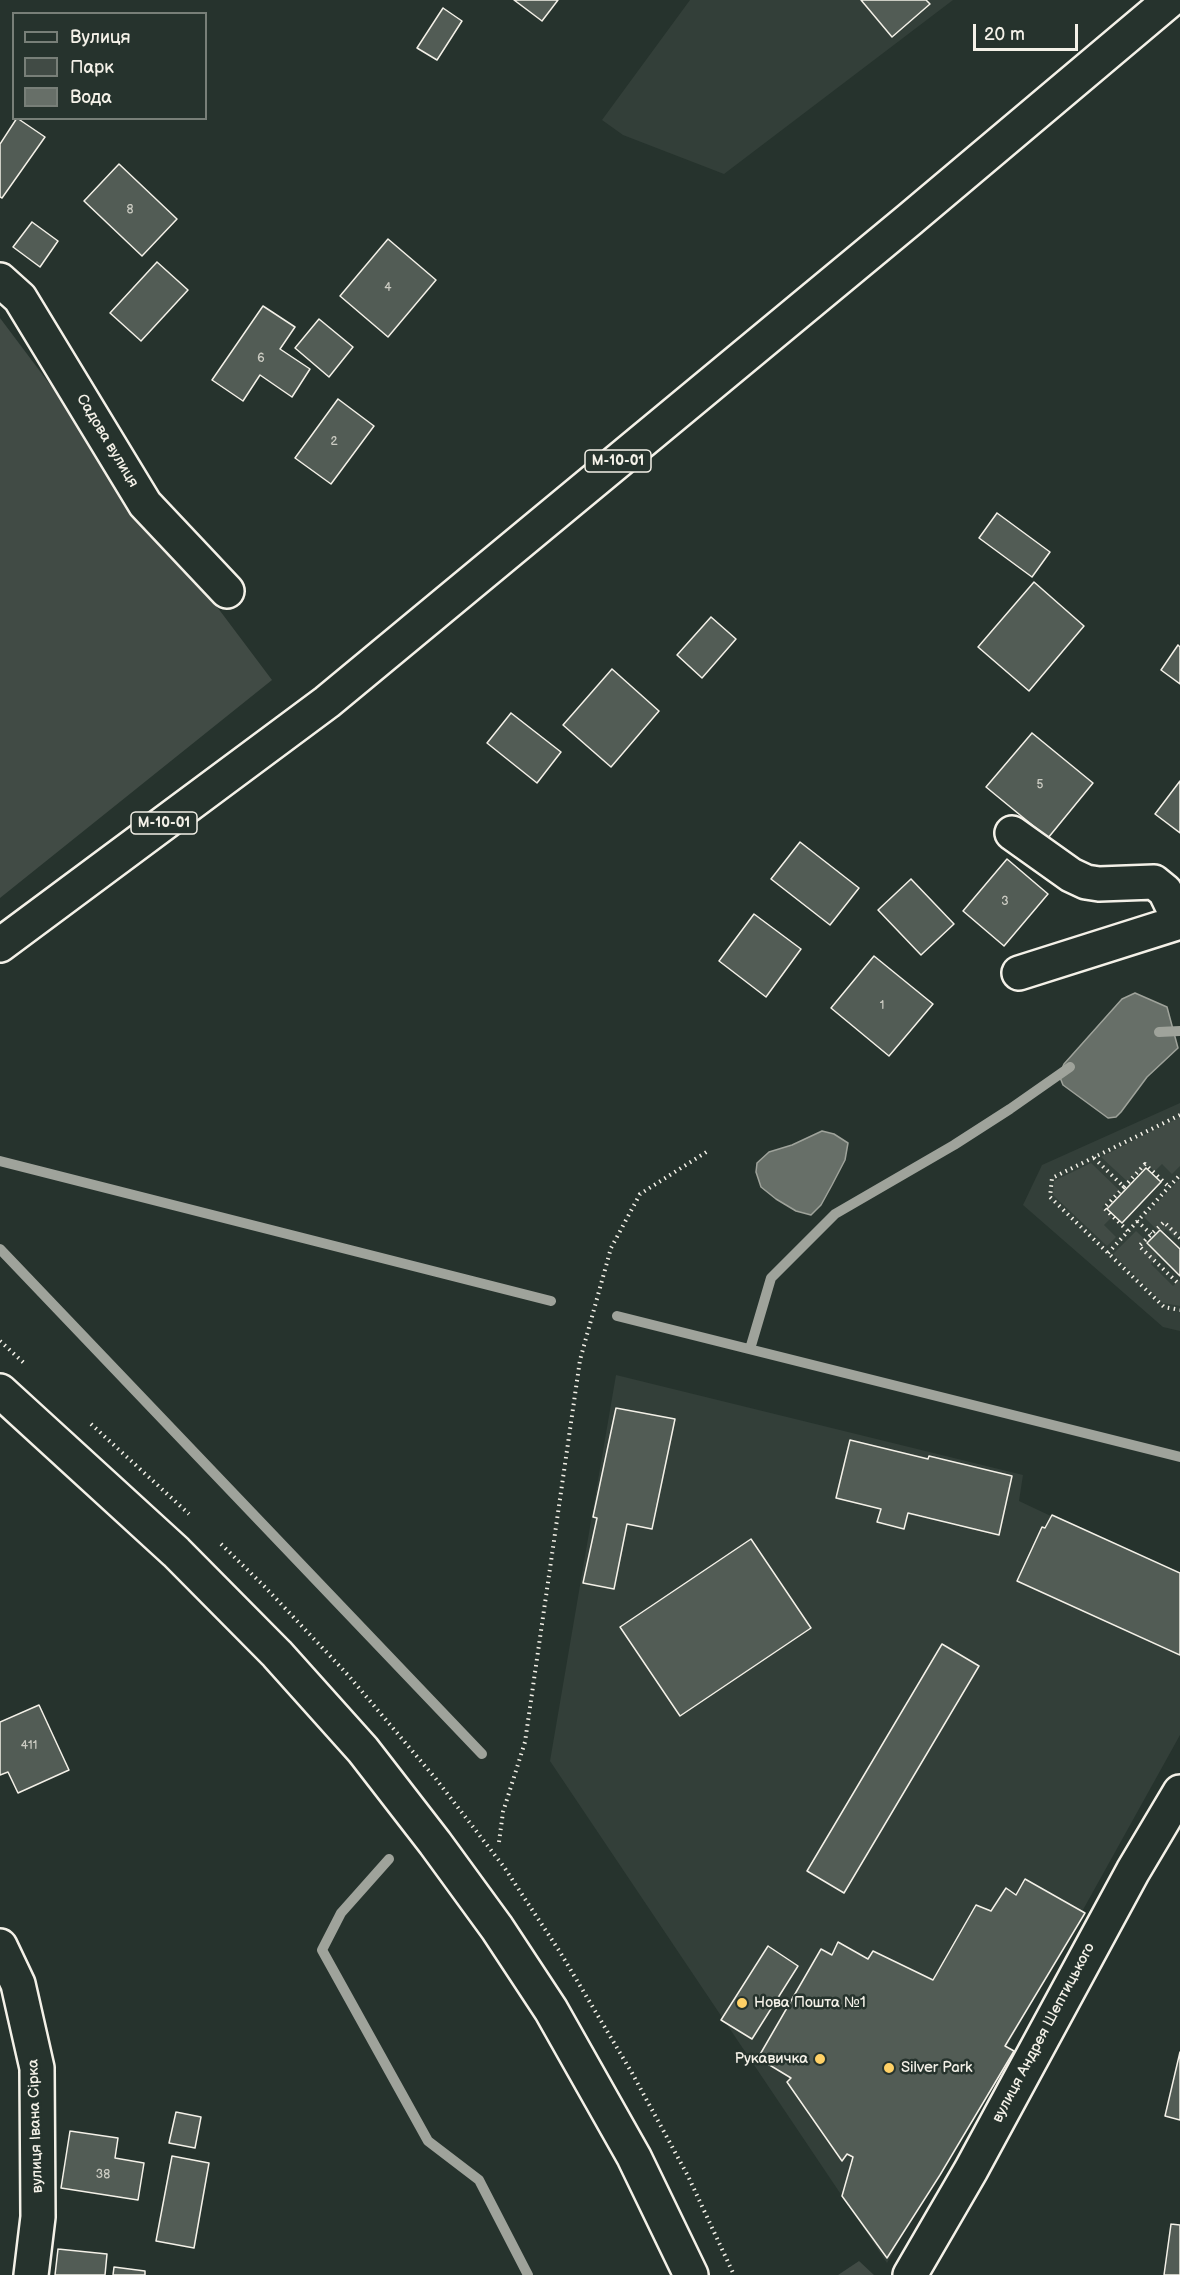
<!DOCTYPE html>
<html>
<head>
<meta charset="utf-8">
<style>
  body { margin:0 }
  #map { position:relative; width:1180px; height:2275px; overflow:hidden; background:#26332d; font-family:"Balsamiq Sans",sans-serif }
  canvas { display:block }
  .legend { position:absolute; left:12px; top:12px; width:195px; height:108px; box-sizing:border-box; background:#26332d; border:2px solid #787f78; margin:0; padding:8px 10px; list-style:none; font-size:18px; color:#f4f1e8 }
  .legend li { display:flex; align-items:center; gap:12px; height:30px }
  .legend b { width:30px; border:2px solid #787f78 }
  .scale { position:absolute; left:973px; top:24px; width:105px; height:27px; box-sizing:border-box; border:3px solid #f4f1e8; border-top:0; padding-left:8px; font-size:18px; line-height:21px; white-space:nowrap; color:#f4f1e8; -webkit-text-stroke:4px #26332d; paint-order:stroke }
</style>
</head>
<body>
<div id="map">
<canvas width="1180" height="2275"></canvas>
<ul class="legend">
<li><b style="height:8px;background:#26332d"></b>Вулиця</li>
<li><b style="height:16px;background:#414b45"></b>Парк</li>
<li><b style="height:16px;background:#676f68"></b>Вода</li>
</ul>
<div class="scale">20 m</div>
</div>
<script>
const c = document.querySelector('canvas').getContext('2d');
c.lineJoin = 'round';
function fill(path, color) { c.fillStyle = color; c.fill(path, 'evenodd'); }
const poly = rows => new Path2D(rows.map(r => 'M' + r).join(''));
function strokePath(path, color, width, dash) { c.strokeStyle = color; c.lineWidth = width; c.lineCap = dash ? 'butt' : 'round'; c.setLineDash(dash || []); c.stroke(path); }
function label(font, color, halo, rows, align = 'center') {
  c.font = font + ' "Balsamiq Sans",sans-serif'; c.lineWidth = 5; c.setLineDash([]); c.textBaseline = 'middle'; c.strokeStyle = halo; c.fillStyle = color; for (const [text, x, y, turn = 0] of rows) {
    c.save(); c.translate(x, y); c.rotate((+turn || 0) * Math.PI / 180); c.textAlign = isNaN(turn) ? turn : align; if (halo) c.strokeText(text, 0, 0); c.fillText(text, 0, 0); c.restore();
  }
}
const built = poly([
  [690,0,953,0,724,174,623,135,602,120],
  [1180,1103,1180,1331,1163,1327,1023,1205,1042,1165],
  [616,1375,1023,1475,1019,1501,1180,1577,1180,1735,887,2263,550,1761]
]);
const green = poly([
  [0,318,272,680,0,898],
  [1180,1117,1180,1166,1172,1174,1162,1164,1154,1172,1149,1165,1127,1181,1101,1157],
  [1091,1163,1119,1190,1102,1207,1112,1217,1104,1225,1116,1237,1107,1246,1053,1195,1054,1181],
  [1180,1179,1180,1233,1175,1238,1166,1229,1161,1234,1144,1217],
  [1136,1231,1160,1254,1151,1264,1173,1286,1180,1279,1180,1306,1163,1303,1113,1254],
  [859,2261,874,2275,838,2275]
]);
const water = poly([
  [1135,993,1167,1007,1178,1048,1147,1077,1121,1112,1116,1117,1108,1118,1063,1085,1059,1075,1064,1064,1122,999,1135,993],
  [822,1131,834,1134,848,1143,845,1160,832,1185,821,1205,811,1215,796,1211,776,1199,761,1187,756,1172,757,1163,769,1152,792,1145,822,1131]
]);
const stream = poly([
  [1159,1032,1180,1031],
  [0,1161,551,1301],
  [0,1249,482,1754],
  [617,1316,1180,1457],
  [750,1349,771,1278,835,1214,954,1145,1010,1109,1070,1067],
  [389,1859,341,1913,322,1950,428,2141,479,2180,528,2275]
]);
const building = poly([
  [514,0,558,0,542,21,514,0],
  [861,0,926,0,930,4,892,37,861,0],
  [443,8,462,21,437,60,417,48,443,8],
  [17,118,45,137,2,198,0,197,0,144,17,118],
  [119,164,177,219,142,256,84,201,119,164],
  [32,222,58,241,40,267,13,247,32,222],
  [388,239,436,280,388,337,340,296,388,239],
  [157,262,188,290,141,341,110,313,157,262],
  [263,306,295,327,280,349,310,369,292,397,260,375,243,401,212,380,263,306],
  [319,319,353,347,329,377,295,348,319,319],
  [338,399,374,426,331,484,295,458,338,399],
  [997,513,1050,552,1032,577,979,538,997,513],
  [1034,582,1084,626,1029,691,978,647,1034,582],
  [711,617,736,639,702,678,677,655,711,617],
  [1178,645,1180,647,1180,684,1161,670,1178,645],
  [612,669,659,711,611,767,563,725,612,669],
  [511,713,561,752,537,783,487,743,511,713],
  [1032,733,1093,783,1048,838,986,787,1032,733],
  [1180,781,1180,833,1155,814,1180,781],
  [800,842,859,888,830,925,771,879,800,842],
  [1007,859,1048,894,1004,946,963,911,1007,859],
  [911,879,954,924,921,955,878,910,911,879],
  [754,914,801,949,766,997,719,961,754,914],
  [874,956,933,1004,889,1056,831,1008,874,956],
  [1146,1168,1161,1182,1122,1223,1107,1209,1146,1168],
  [1160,1230,1180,1249,1180,1276,1147,1243,1160,1230],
  [616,1408,675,1419,652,1529,627,1524,614,1589,583,1583,597,1518,593,1517,616,1408],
  [850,1440,928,1459,929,1456,1012,1476,999,1535,908,1513,904,1529,877,1522,881,1509,836,1498,850,1440],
  [1052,1515,1180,1573,1180,1655,1017,1581,1042,1527,1045,1528,1052,1515],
  [751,1539,811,1628,680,1716,620,1627,751,1539],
  [942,1644,979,1666,844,1893,807,1871,942,1644],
  [39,1705,69,1770,18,1793,8,1772,0,1775,0,1722,39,1705],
  [1025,1879,1085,1913,1005,2046,1014,2051,940,2175,887,2258,842,2196,853,2157,847,2154,842,2161,787,2082,791,2078,758,2058,821,1949,832,1955,838,1942,868,1959,873,1951,933,1980,976,1905,991,1911,1006,1888,1016,1895,1025,1879],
  [768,1946,798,1966,752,2039,721,2020,768,1946],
  [1180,2052,1180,2120,1165,2116,1180,2052],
  [176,2112,201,2117,195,2148,169,2143,176,2112],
  [70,2131,118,2138,115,2158,144,2163,138,2200,61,2188,70,2131],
  [172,2156,209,2163,194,2248,156,2241,172,2156],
  [1171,2224,1180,2225,1180,2275,1164,2275,1171,2224],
  [58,2249,107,2254,105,2275,55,2275,58,2249],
  [114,2267,145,2271,145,2275,113,2275,114,2267]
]);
const path = poly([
  [1180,1115,1052,1178,1050,1197,1164,1307,1180,1310],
  [1094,1158,1124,1187,1104,1208,1128,1231],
  [1124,1187,1145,1164,1169,1187],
  [1137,1221,1151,1234],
  [1180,1238,1164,1222,1139,1246,1180,1285],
  [1108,1253,1180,1175],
  [0,1341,25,1364],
  [91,1424,189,1514],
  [221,1544,265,1587,348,1675,436,1779,504,1867,560,1952,632,2073,688,2176,734,2275],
  [499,1842,503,1812,525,1742,580,1360,611,1248,640,1194,708,1151]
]);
const minor = poly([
  [0,280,20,298,145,504,227,591],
  [1012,833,1071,875,1086,882,1099,884,1154,882,1165,891,1180,922],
  [1019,973,1180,922],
  [0,1946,18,1984,37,2068,38,2217,31,2275],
  [910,2275,971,2170,1133,1871,1180,1792]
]);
const major = poly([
  [0,1391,176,1552,277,1654,363,1750,435,1843,497,1928,551,2010,634,2157,691,2275]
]);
const highway = poly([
  [0,945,327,702,909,220,1170,0]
]);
const markers = [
  [742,2003,6,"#ffd166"],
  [820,2059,6,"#ffd166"],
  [889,2068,6,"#ffd166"]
];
const numberNames = [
  ["8",130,210],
  ["4",388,288],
  ["6",261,359],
  ["2",334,442],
  ["5",1040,785],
  ["3",1005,902],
  ["1",882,1006],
  ["411",29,1746],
  ["38",103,2175]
];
const shields = [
  [618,461,66],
  [164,823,66]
];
const shieldNames = [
  ["М-10-01",618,461],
  ["М-10-01",164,823]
];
const streetNames = [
  ["Садова вулиця",107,441,59],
  ["вулиця Андрея Шептицького",1044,2033,-62],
  ["вулиця Івана Сірка",36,2126,-92]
];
const poiNames = [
  ["Нова Пошта №1",754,2003],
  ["Рукавичка",808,2059,"right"],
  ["Silver Park",901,2068]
];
fill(built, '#333f39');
fill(green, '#414b45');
fill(water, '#676f68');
strokePath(water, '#9fa39b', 1.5);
strokePath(stream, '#9fa39b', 10);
fill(building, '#525c55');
strokePath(building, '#f4f1e8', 1.5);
strokePath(minor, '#f4f1e8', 38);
strokePath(major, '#f4f1e8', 38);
strokePath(highway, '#f4f1e8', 38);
strokePath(path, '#f4f1e8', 4, [1.5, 4.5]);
strokePath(minor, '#26332d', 33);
strokePath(major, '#26332d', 33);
strokePath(highway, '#26332d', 33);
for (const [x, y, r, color] of markers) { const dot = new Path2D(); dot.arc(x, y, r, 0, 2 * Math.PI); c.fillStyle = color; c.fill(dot); strokePath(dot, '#26332d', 2); }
label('12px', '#ccccc3', null, numberNames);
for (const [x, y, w] of shields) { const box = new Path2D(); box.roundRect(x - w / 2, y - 11, w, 22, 4.5); c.fillStyle = '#26332d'; c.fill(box); strokePath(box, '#f4f1e8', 1.5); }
label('bold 14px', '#f4f1e8', null, shieldNames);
label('15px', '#f4f1e8', '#26332d', streetNames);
label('15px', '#f4f1e8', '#26332d', poiNames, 'left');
</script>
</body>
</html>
